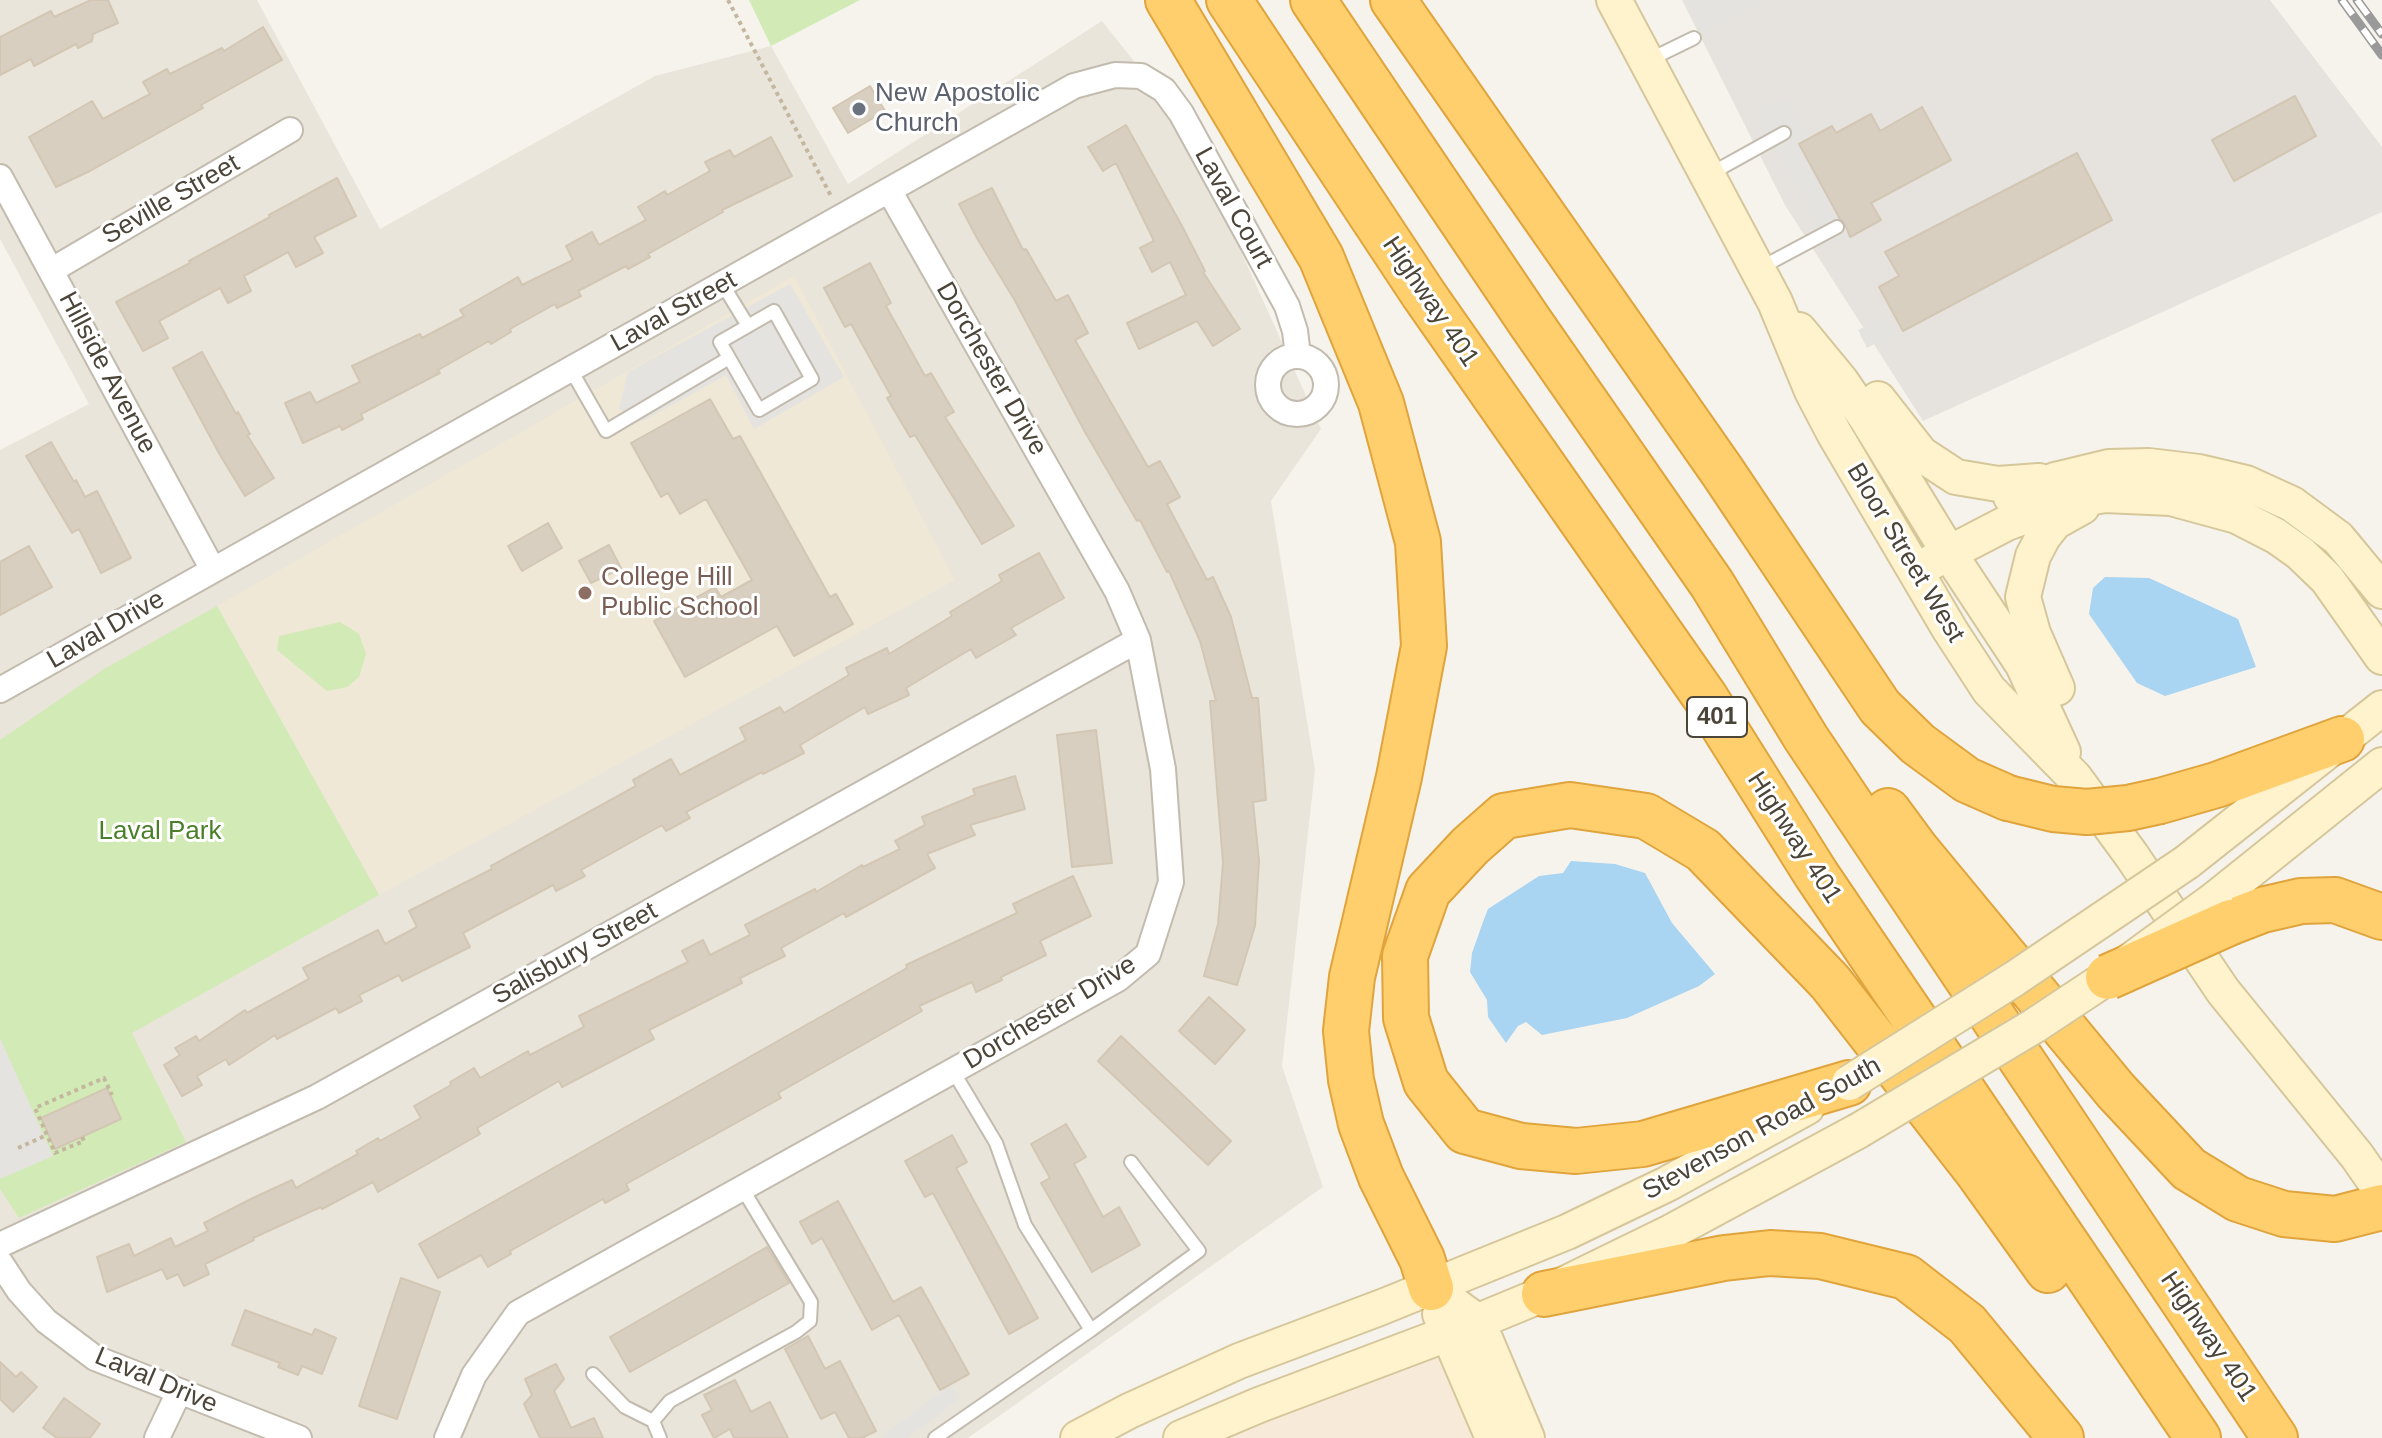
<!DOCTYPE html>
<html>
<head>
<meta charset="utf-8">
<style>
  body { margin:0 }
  canvas { display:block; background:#f6f3ec }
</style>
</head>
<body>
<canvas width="2382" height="1438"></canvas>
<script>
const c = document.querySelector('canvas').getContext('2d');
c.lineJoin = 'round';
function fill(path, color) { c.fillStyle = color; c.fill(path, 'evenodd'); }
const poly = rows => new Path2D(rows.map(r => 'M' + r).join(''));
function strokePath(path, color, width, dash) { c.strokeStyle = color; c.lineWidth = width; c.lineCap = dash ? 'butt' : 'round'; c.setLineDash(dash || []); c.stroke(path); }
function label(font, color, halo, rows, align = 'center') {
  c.font = font + ' Arial,sans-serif'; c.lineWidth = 6; c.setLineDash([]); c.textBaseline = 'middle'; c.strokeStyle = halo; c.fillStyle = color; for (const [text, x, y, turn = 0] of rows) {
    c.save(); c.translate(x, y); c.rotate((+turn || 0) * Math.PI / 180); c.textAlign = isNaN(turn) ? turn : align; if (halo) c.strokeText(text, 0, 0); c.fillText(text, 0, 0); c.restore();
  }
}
const residential = poly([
  [0,0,257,0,380,229,655,76,771,46,848,184,1102,21,1183,123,1321,429,1271,501,1315,770,1282,1066,1323,1187,968,1438,0,1438,0,450,89,404,0,239]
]);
const commercial = poly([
  [1445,1340,1490,1438,1206,1438]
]);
const industrial = poly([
  [1682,0,2270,0,2382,147,2382,212,1923,421,1785,205]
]);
const education = poly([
  [794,276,955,580,379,895,217,606]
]);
const green = poly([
  [749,0,860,0,771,46],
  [217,606,379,895,132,1033,186,1142,19,1218,0,1189,0,740,104,669],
  [340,622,359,634,366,654,359,677,347,687,327,691,277,650,279,636]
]);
const parking = poly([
  [1684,0,1765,0,1702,34],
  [1786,97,1857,230,1827,246,1757,113],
  [790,284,844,377,754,429,726,375,643,421,619,409,628,372],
  [1886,316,1895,333,1867,348,1858,330],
  [0,1038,53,1156,0,1179],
  [951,1385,960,1398,907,1438,880,1438]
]);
const water = poly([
  [2105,577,2149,578,2238,619,2256,667,2165,696,2137,683,2089,614,2093,588],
  [1571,861,1615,864,1645,873,1672,923,1715,974,1699,986,1627,1018,1542,1035,1526,1022,1518,1026,1506,1043,1488,1017,1487,1000,1470,972,1472,953,1483,922,1488,909,1539,876,1563,873]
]);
const building = poly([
  [91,0,108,0,118,23,93,34,92,41,78,48,76,44,34,66,31,59,0,75,0,37,51,11,54,17,91,0],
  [263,27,282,60,201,105,203,108,90,171,56,187,29,137,92,101,103,119,150,94,143,82,167,69,170,74,222,48,224,51,263,27],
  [870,86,885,111,848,133,833,108,870,86],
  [2295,96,2316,136,2234,181,2212,140,2295,96],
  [1922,107,1951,160,1871,203,1881,220,1850,237,1845,224,1840,219,1799,144,1832,126,1836,133,1871,114,1880,131,1922,107],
  [1126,125,1182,226,1205,271,1203,272,1240,329,1213,346,1197,321,1139,349,1127,323,1186,295,1170,262,1152,272,1140,248,1154,241,1116,163,1103,171,1088,147,1126,125],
  [771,137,792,176,722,210,723,212,648,254,650,257,628,269,626,266,578,291,581,296,557,308,555,304,510,329,511,332,491,344,489,341,438,370,440,373,361,414,363,419,342,430,340,426,303,443,285,403,310,392,316,403,360,382,352,366,420,334,422,338,464,316,460,310,518,277,522,285,573,260,566,246,592,232,599,245,646,220,638,207,665,191,667,195,710,171,705,162,730,150,734,157,771,137],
  [2077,153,2112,220,1903,331,1879,287,1899,276,1885,252,2077,153],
  [337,178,356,216,314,237,323,253,296,267,288,252,244,276,251,291,228,303,220,288,159,321,168,338,143,351,116,302,190,263,189,261,270,217,269,215,337,178],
  [992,188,1023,250,1026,249,1056,301,1068,295,1088,333,1075,340,1148,467,1160,461,1180,497,1167,504,1207,580,1213,577,1231,617,1252,698,1258,698,1266,800,1253,802,1259,861,1255,926,1237,985,1204,976,1218,924,1223,863,1210,701,1216,701,1200,641,1169,571,1167,572,1140,520,1137,521,1085,432,1014,299,978,240,959,204,992,188],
  [870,263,891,303,886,306,925,376,931,373,954,412,945,417,1014,526,982,544,915,435,910,437,887,398,891,396,851,324,845,327,824,288,870,263],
  [202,352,236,414,238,412,250,434,247,435,274,478,245,496,220,455,173,368,202,352],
  [710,399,733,439,740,436,830,597,836,594,853,624,794,656,777,626,685,677,654,621,715,587,721,597,752,580,706,499,680,514,668,493,661,497,631,443,710,399],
  [51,442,74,482,76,480,85,497,97,491,131,558,101,573,79,529,72,533,26,456,51,442],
  [548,523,562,548,522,571,508,546,548,523],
  [609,545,621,568,591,583,579,561,609,545],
  [29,546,52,587,0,615,0,562,29,546],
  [1039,553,1064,598,1011,628,1016,635,976,658,971,649,906,688,909,695,868,714,865,707,800,745,804,753,763,774,762,772,686,812,690,818,666,831,662,825,581,870,585,876,556,891,553,885,463,933,470,947,402,981,399,975,359,995,362,1001,339,1013,336,1008,277,1039,275,1035,229,1065,226,1059,197,1076,202,1085,182,1096,164,1065,180,1055,175,1048,196,1036,199,1041,245,1010,247,1013,309,979,303,968,378,930,385,944,417,927,409,911,492,869,491,866,636,786,633,780,671,759,680,775,746,740,740,728,780,707,784,713,849,675,846,668,887,648,889,654,952,616,950,612,1002,581,999,575,1039,553],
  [1096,730,1112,863,1072,867,1057,735,1096,730],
  [1015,776,1025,809,970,825,975,835,927,854,935,868,846,917,844,913,781,948,785,956,740,978,742,983,649,1030,654,1039,562,1087,559,1081,477,1128,480,1134,378,1192,373,1182,322,1209,321,1207,253,1238,254,1240,205,1264,209,1274,184,1286,178,1274,167,1279,162,1269,107,1292,97,1257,129,1244,134,1256,171,1238,175,1247,208,1231,204,1223,253,1198,292,1180,296,1188,358,1154,356,1151,378,1138,380,1141,421,1118,414,1106,451,1085,450,1082,474,1068,480,1078,528,1051,530,1055,584,1027,579,1016,688,962,682,951,703,940,710,955,750,935,745,925,815,889,816,892,862,865,863,867,900,849,895,841,925,825,922,817,975,795,973,789,1015,776],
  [1073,876,1091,916,1040,941,1046,955,1001,977,1002,980,976,992,972,982,919,1006,922,1011,778,1093,781,1098,626,1184,629,1190,605,1203,603,1199,510,1251,511,1254,488,1267,481,1255,438,1278,419,1244,907,968,906,965,1017,913,1013,904,1073,876],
  [1209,997,1245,1030,1215,1064,1179,1031,1209,997],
  [1121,1036,1231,1141,1208,1165,1098,1061,1121,1036],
  [107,1088,121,1119,55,1149,41,1118,107,1088],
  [1066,1124,1086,1157,1074,1164,1103,1217,1119,1207,1140,1245,1092,1272,1041,1183,1050,1178,1031,1144,1066,1124],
  [952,1135,967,1162,956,1168,1038,1318,1009,1334,933,1193,925,1197,905,1161,952,1135],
  [838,1201,893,1302,921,1287,969,1374,940,1390,899,1315,872,1330,822,1238,812,1244,800,1222,838,1201],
  [767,1247,789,1283,630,1372,610,1337,767,1247],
  [401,1278,440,1292,397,1419,359,1406,401,1278],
  [245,1310,312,1335,315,1329,336,1338,322,1374,302,1366,298,1375,278,1367,280,1363,232,1345,245,1310],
  [808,1336,825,1369,840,1361,876,1431,862,1438,849,1438,835,1412,821,1419,785,1349,808,1336],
  [0,1362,16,1377,21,1372,37,1387,13,1412,0,1399,0,1362],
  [556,1364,564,1379,554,1391,571,1428,594,1418,603,1438,540,1438,524,1404,532,1395,525,1379,556,1364],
  [735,1380,751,1412,770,1402,788,1438,734,1438,730,1429,714,1438,702,1415,712,1410,704,1395,735,1380],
  [64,1398,100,1424,90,1438,57,1438,43,1428,64,1398]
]);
const path = poly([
  [728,0,831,196],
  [82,1137,84,1141,55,1153,35,1108,104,1078,112,1095],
  [18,1148,47,1135]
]);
const lane = poly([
  [1649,60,1694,38],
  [1710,174,1784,133],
  [1760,268,1837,227],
  [723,285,748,326],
  [774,311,812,379,759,410,720,342,774,311],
  [571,370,606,431,729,358],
  [1091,1330,1199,1251,1131,1162],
  [593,1374,625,1407,653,1421],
  [660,1438,653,1421,670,1401,796,1332,810,1321,811,1302,742,1188],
  [935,1438,1091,1330,1025,1225,996,1143,953,1071]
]);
const street = poly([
  [0,177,213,570],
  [52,270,290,130],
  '1268 385a29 29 0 1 1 58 0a29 29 0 1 1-58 0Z',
  [0,690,1074,86,1115,75,1141,76,1164,90,1181,113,1287,306,1295,331,1298,356],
  [0,1245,317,1097,1138,640],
  [0,1262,19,1291,46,1321,95,1358,299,1438],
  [157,1438,179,1392],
  [447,1438,474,1375,518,1313,1118,979,1148,954,1171,882,1163,769,1138,640,1117,591,890,192]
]);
const secondary = poly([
  [1614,0,1775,302,1812,391,1834,433,1950,630,1989,690,2075,778,2132,856,2223,991,2357,1156,2382,1192],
  [1799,330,1841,381,1867,419,1949,553,2023,665,2063,752],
  [1878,399,1921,454,1956,477,1998,484,2039,481],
  [2011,497,2055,480,2109,467,2149,466,2199,472,2246,483,2292,504,2338,538,2382,591],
  [1928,564,2007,523,2064,502,2105,495,2171,498,2237,516,2276,536,2300,553,2327,579,2382,657],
  [2057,688,2033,633,2023,597,2033,556,2043,537,2055,522,2082,507],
  [2187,862,2382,708],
  [2215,899,2382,765],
  [1431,1288,1478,1322,1527,1438],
  [1440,1314,1493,1438],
  [1078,1438,1129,1411,1239,1361,1382,1307,1567,1232,1667,1184,1807,1107],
  [1181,1438,1259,1405,1447,1334,1544,1294,1671,1232,1858,1131]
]);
const highway = poly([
  [1168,0,1321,257,1381,403,1418,542,1424,646,1399,777,1352,977,1346,1031,1351,1080,1361,1124,1381,1177,1422,1259,1431,1288],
  [1229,0,1424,295,1705,697,1816,874,2198,1438],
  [1313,0,1530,322,1712,584,1806,738,2275,1438],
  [1393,0,1722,471,1880,707,1918,744,1967,780,2008,798],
  [2160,801,2216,785,2342,739],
  [1888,811,1916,849,2116,1091,2189,1169,2238,1199,2284,1214,2335,1219,2382,1207],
  [2231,922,2262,910,2301,901,2335,900,2382,917],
  [1849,1083,1643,1144,1576,1151,1521,1146,1465,1131,1426,1082,1406,1018,1405,956,1428,891,1470,846,1504,816,1570,805,1646,816,1703,850,1830,982,1977,1171,2048,1270],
  [1544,1294,1724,1258,1770,1253,1820,1256,1906,1277,1967,1324,2061,1438]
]);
const rail = poly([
  [2342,0,2382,55],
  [2357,0,2382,34]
]);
const secondaryBridge = poly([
  [1849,1083,2014,979,2187,862],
  [1858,1131,2034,1026,2108,977,2215,899]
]);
const highwayBridge = poly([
  [2008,798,2053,809,2087,812,2128,808,2160,801],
  [2108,977,2231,922]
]);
const markers = [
  [859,109,8,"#6b7280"],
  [585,593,8,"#8d6e63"]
];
const shields = [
  [1717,717,60]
];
const shieldNames = [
  ["401",1717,717]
];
const worshipNames = [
  ["New Apostolic",875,94],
  ["Church",875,124]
];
const streetNames = [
  ["Seville Street",171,200,-30],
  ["Laval Court",1233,208,61],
  ["Highway 401",1430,302,56],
  ["Laval Street",674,312,-29],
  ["Dorchester Drive",991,369,60],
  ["Hillside Avenue",107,373,62],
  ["Bloor Street West",1905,553,59],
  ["Laval Drive",106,630,-30],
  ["Highway 401",1794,838,57],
  ["Salisbury Street",575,954,-29],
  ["Dorchester Drive",1050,1013,-31],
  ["Stevenson Road South",1762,1129,-29],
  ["Highway 401",2208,1337,56],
  ["Laval Drive",156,1381,23]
];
const educationNames = [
  ["College Hill",601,578],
  ["Public School",601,608]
];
const parkNames = [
  ["Laval Park",160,832]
];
fill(residential, '#eae5da');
fill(commercial, '#f7ead8');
fill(industrial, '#e6e2dd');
fill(education, '#efe8d6');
fill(green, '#d2eab5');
fill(parking, '#e5e3e0');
fill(water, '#a9d4f2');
fill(building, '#d8cfc1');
strokePath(building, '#d3c7b4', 2);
strokePath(lane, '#c2bbae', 16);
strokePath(street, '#c2bbae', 28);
strokePath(secondary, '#d6c79b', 38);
strokePath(highway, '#e0a43c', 48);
strokePath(path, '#c4b79f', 4, [4, 4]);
strokePath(lane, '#fff', 12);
strokePath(street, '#fff', 24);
strokePath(secondary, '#fff3cd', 34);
strokePath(highway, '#ffcf6e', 44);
strokePath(rail, '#9a9a9a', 9);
strokePath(rail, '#fff', 6, [18]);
strokePath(secondaryBridge, '#d6c79b', 38, []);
strokePath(highwayBridge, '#e0a43c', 48, []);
strokePath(secondaryBridge, '#fff3cd', 34);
strokePath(highwayBridge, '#ffcf6e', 44);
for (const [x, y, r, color] of markers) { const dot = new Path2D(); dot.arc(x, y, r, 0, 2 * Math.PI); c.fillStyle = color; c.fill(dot); strokePath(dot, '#fff', 3); }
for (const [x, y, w] of shields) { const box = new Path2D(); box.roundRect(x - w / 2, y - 20, w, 40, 6); c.fillStyle = '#fff'; c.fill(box); strokePath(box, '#4b4439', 2); }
label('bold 24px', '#4b4439', null, shieldNames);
label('26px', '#5b616d', '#fff', worshipNames, 'left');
label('26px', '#4b4439', '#fff', streetNames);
label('26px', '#785e54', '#fff', educationNames, 'left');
label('26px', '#4a7f2a', '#fff', parkNames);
</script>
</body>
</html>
